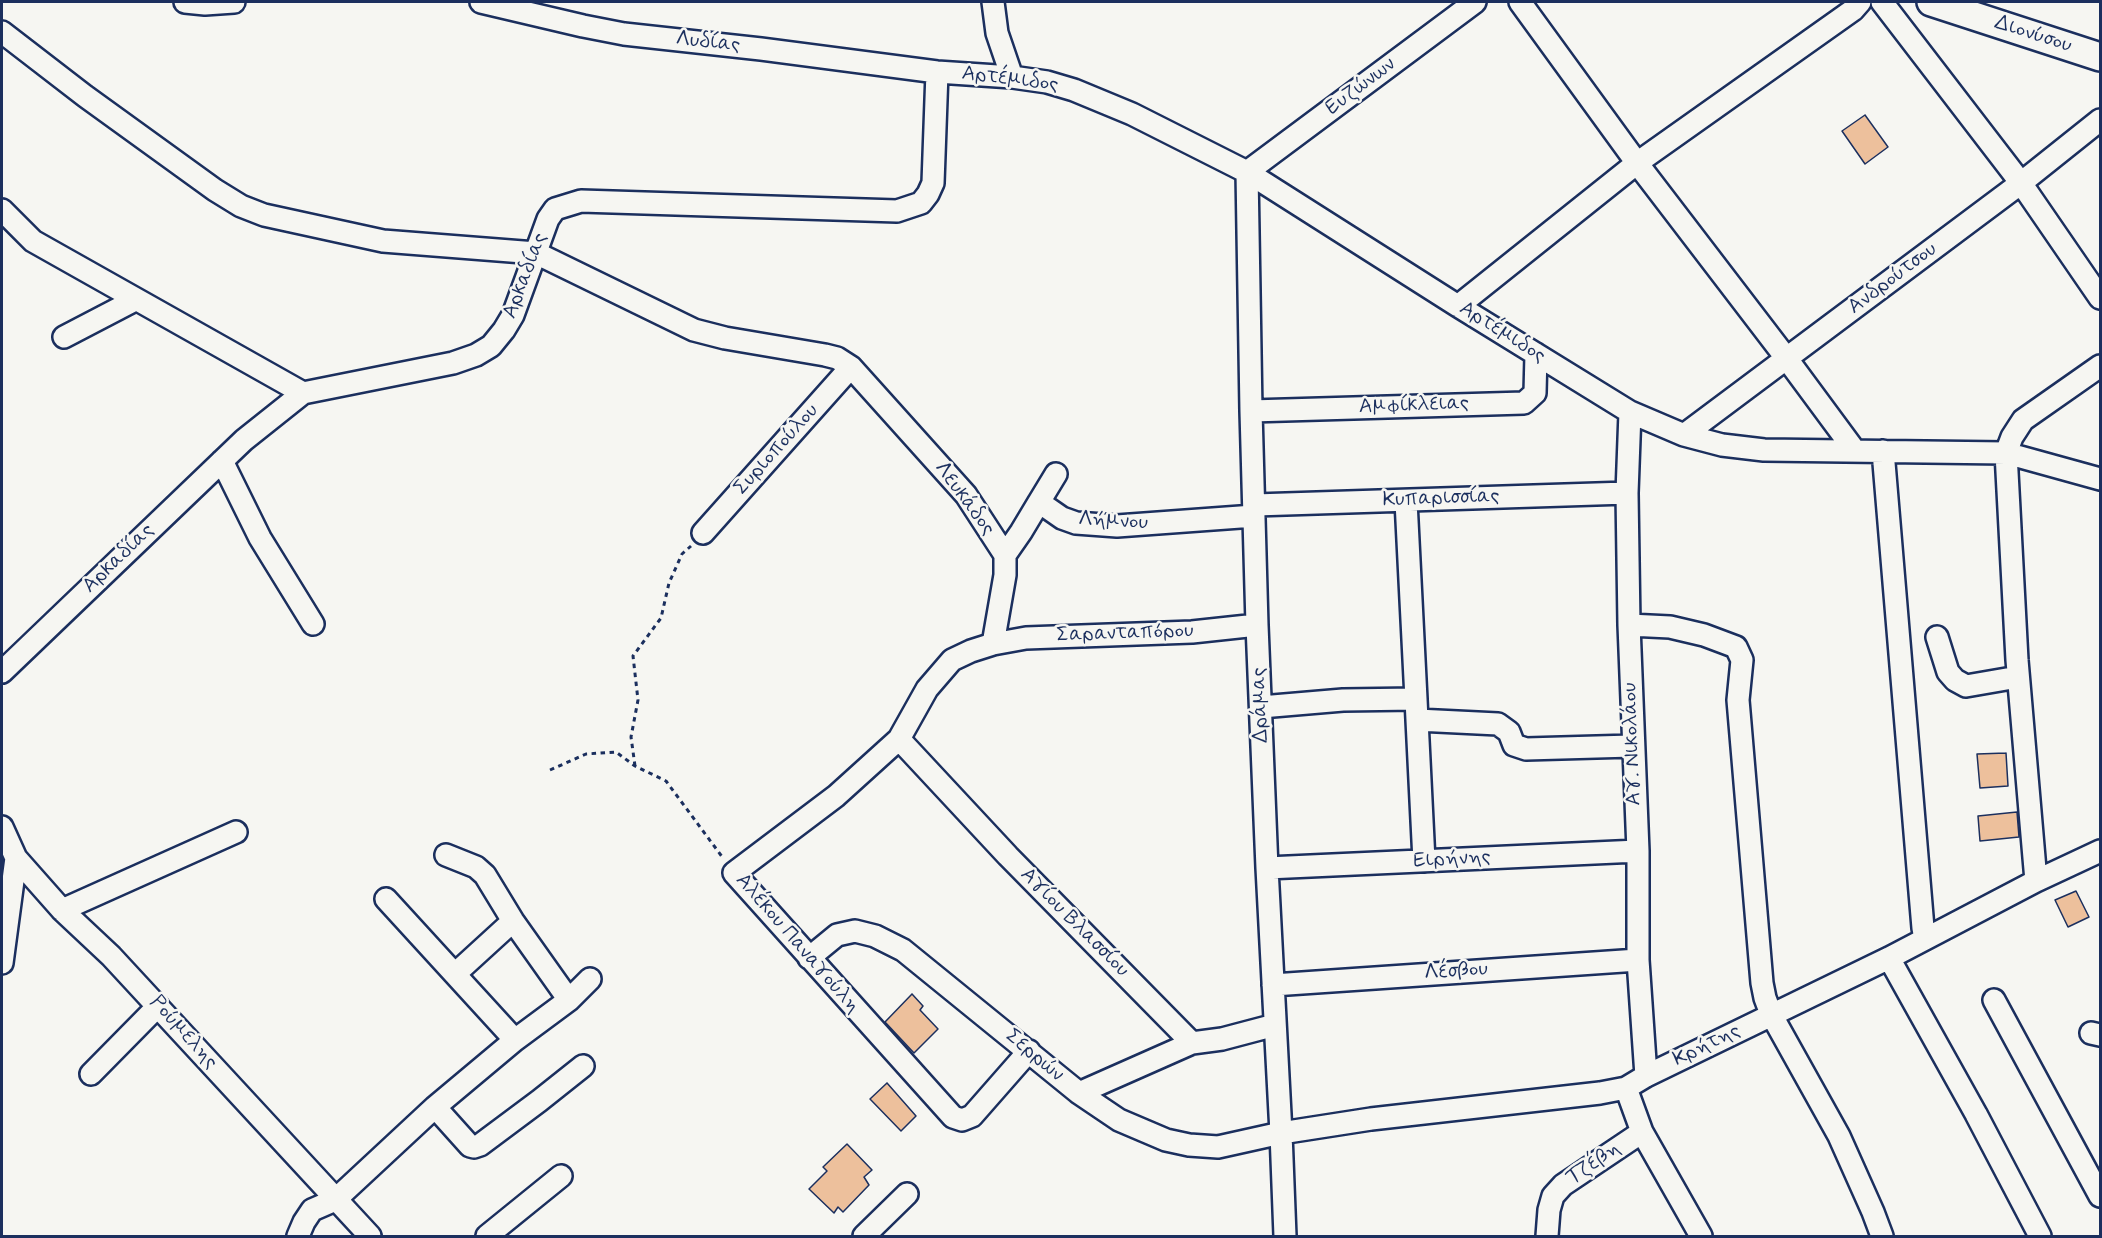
<!DOCTYPE html>
<html>
<head>
<meta charset="utf-8">
<style>
  body { margin:0 }
  #map { position:relative; width:2102px; height:1238px; overflow:hidden; background:#f6f6f2; font-family:Mynerve,sans-serif }
  canvas { display:block }
  .frame { position:absolute; inset:0; border:3px solid #1b2f5e; pointer-events:none }
</style>
</head>
<body>
<div id="map">
<canvas width="2102" height="1238"></canvas>
<div class="frame"></div>
</div>
<script>
const c = document.querySelector('canvas').getContext('2d');
c.lineJoin = 'round';
function fill(path, color) { c.fillStyle = color; c.fill(path, 'evenodd'); }
const poly = rows => new Path2D(rows.map(r => 'M' + r).join(''));
function strokePath(path, color, width, dash) { c.strokeStyle = color; c.lineWidth = width; c.lineCap = dash ? 'butt' : 'round'; c.setLineDash(dash || []); c.stroke(path); }
function label(font, color, halo, rows, align = 'center') {
  c.font = font + ' Mynerve,sans-serif'; c.lineWidth = 5; c.setLineDash([]); c.textBaseline = 'middle'; c.strokeStyle = halo; c.fillStyle = color; for (const [text, x, y, turn = 0] of rows) {
    c.save(); c.translate(x, y); c.rotate((+turn || 0) * Math.PI / 180); c.textAlign = isNaN(turn) ? turn : align; if (halo) c.strokeText(text, 0, 0); c.fillText(text, 0, 0); c.restore();
  }
}
const building = poly([
  [1865,115,1888,147,1865,164,1842,131,1865,115],
  [2006,753,2008,786,1980,788,1977,754,2006,753],
  [2017,812,2019,837,1980,841,1978,816,2017,812],
  [2076,891,2089,917,2068,927,2055,900,2076,891],
  [912,994,923,1006,920,1010,938,1029,914,1053,885,1022,912,994],
  [887,1083,916,1116,901,1131,870,1099,887,1083],
  [847,1144,872,1170,864,1177,869,1185,843,1212,838,1207,834,1213,809,1189,827,1171,823,1167,847,1144]
]);
const path = poly([
  [635,766,631,737,638,700,633,656,661,618,669,583,682,554,691,546],
  [550,770,586,754,616,752,635,766,666,781,723,858]
]);
const minor = poly([
  [185,2,205,4,234,2],
  [481,2,583,26,624,34,761,49,937,72,1012,77,1047,82,1074,90,1132,114,1247,172,1458,306,1630,412,1684,435,1722,445,1764,450,2006,453,2100,479],
  [993,2,997,33,1012,77],
  [1520,2,1637,163,1787,359,1855,451],
  [1882,2,2021,183,2100,298],
  [2,32,85,96,215,190,241,206,264,215,383,241,536,253,694,330,725,338,825,355,837,358,851,367,966,495,1005,555,1005,575,993,644,971,651,952,660,927,689,899,739,836,796,734,873,953,1117,962,1120,972,1116,1029,1051],
  [1247,172,1251,411,1257,625,1267,868,1281,1133,1285,1236],
  [1247,172,1475,2],
  [2,210,33,241,303,393],
  [1458,306,1637,163,1853,10,1860,2],
  [64,337,135,300],
  [1251,411,1524,403,1535,393,1536,354],
  [1630,412,1627,493,1629,625,1638,851,1638,960,1646,1076],
  [1684,435,2021,183,2100,120],
  [1883,451,1923,928,1925,939],
  [222,461,260,538,313,624],
  [1039,502,1056,474],
  [1255,505,1627,493],
  [703,533,851,367],
  [1005,555,1021,532,1039,502,1062,518,1076,523,1117,526,1254,516],
  [1629,625,1670,627,1704,635,1736,647,1742,660,1738,700,1762,983,1765,998,1771,1014,1839,1136,1873,1212,1882,1236],
  [1937,637,1948,672,1955,680,1966,686,2018,677],
  [993,644,1026,638,1192,632,1257,625],
  [2,672,244,440,303,393,453,363,476,355,491,346,504,330,513,315,548,219,555,209,581,201,897,211,921,203,928,194,933,183,937,72],
  [1416,699,1417,720,1498,724,1509,732,1514,745,1526,749,1632,746],
  [1261,707,1343,700,1416,699,1406,501],
  [1417,720,1424,861],
  [899,739,1008,856,1192,1043],
  [2,827,16,858,62,910,111,956,370,1236],
  [446,855,476,867,485,875,513,921,569,1000],
  [1267,868,1638,851],
  [2036,881,2017,660,2006,453,2012,437,2023,420,2100,366],
  [386,899,515,1040],
  [62,910,236,832],
  [809,958,837,935,855,931,875,936,903,950,1079,1093,1119,1120,1166,1140,1189,1145,1218,1147,1281,1133,1371,1119,1600,1093,1626,1088,1646,1076,1889,958,2036,881,2100,851],
  [1889,958,1976,1114,2040,1236],
  [2,963,16,858],
  [455,974,513,921],
  [1273,985,1638,960],
  [1994,1000,2100,1196],
  [2091,1033,2100,1035],
  [91,1074,158,1006],
  [1626,1088,1642,1132,1701,1236],
  [1079,1093,1192,1043,1222,1039,1275,1025],
  [435,1107,470,1146,474,1147,480,1145,539,1101,583,1066],
  [298,1236,304,1222,312,1210,335,1200,435,1107,515,1040,569,1000,590,979],
  [487,1236,561,1176],
  [864,1236,907,1194],
  [1547,1236,1549,1210,1553,1196,1563,1185,1642,1132]
]);
const major = poly([
  [1931,2,2100,57]
]);
const streetNames = [
  ["Διονύσου",2033,35,18],
  ["Λυδίας",708,43,6],
  ["Αρτέμιδος",1010,80,7],
  ["Ευζώνων",1361,87,-37],
  ["Αρκαδίας",526,276,-69],
  ["Ανδρούτσου",1893,279,-37],
  ["Αρτέμιδος",1502,333,32],
  ["Αμφίκλειας",1414,406,-2],
  ["Συριοπούλου",777,450,-48],
  ["Λευκάδος",964,499,53],
  ["Κυπαρισσίας",1441,499,-2],
  ["Λήμνου",1113,522,3],
  ["Αρκαδίας",119,559,-44],
  ["Σαρανταπόρου",1125,634,-2],
  ["Δράμας",1261,705,-92],
  ["Αγ. Νικολάου",1633,744,-92],
  ["Ειρήνης",1452,860,-3],
  ["Αγίου Βλασσίου",1074,923,45],
  ["Αλέκου Παναγούλη",797,944,49],
  ["Λέσβου",1456,972,-4],
  ["Ρούμελης",183,1033,48],
  ["Κρήτης",1707,1046,-26],
  ["Σερρών",1034,1056,40],
  ["Τζέβη",1594,1164,-34]
];
fill(building, '#edc09c');
strokePath(building, '#1b2f5e', 1.5);
strokePath(minor, '#1b2f5e', 26);
strokePath(major, '#1b2f5e', 32);
strokePath(path, '#1b2f5e', 3, [4.5, 4.5]);
strokePath(minor, '#f6f6f2', 21);
strokePath(major, '#f6f6f2', 27);
label('21px', '#1b2f5e', '#f6f6f2', streetNames);
</script>
</body>
</html>
